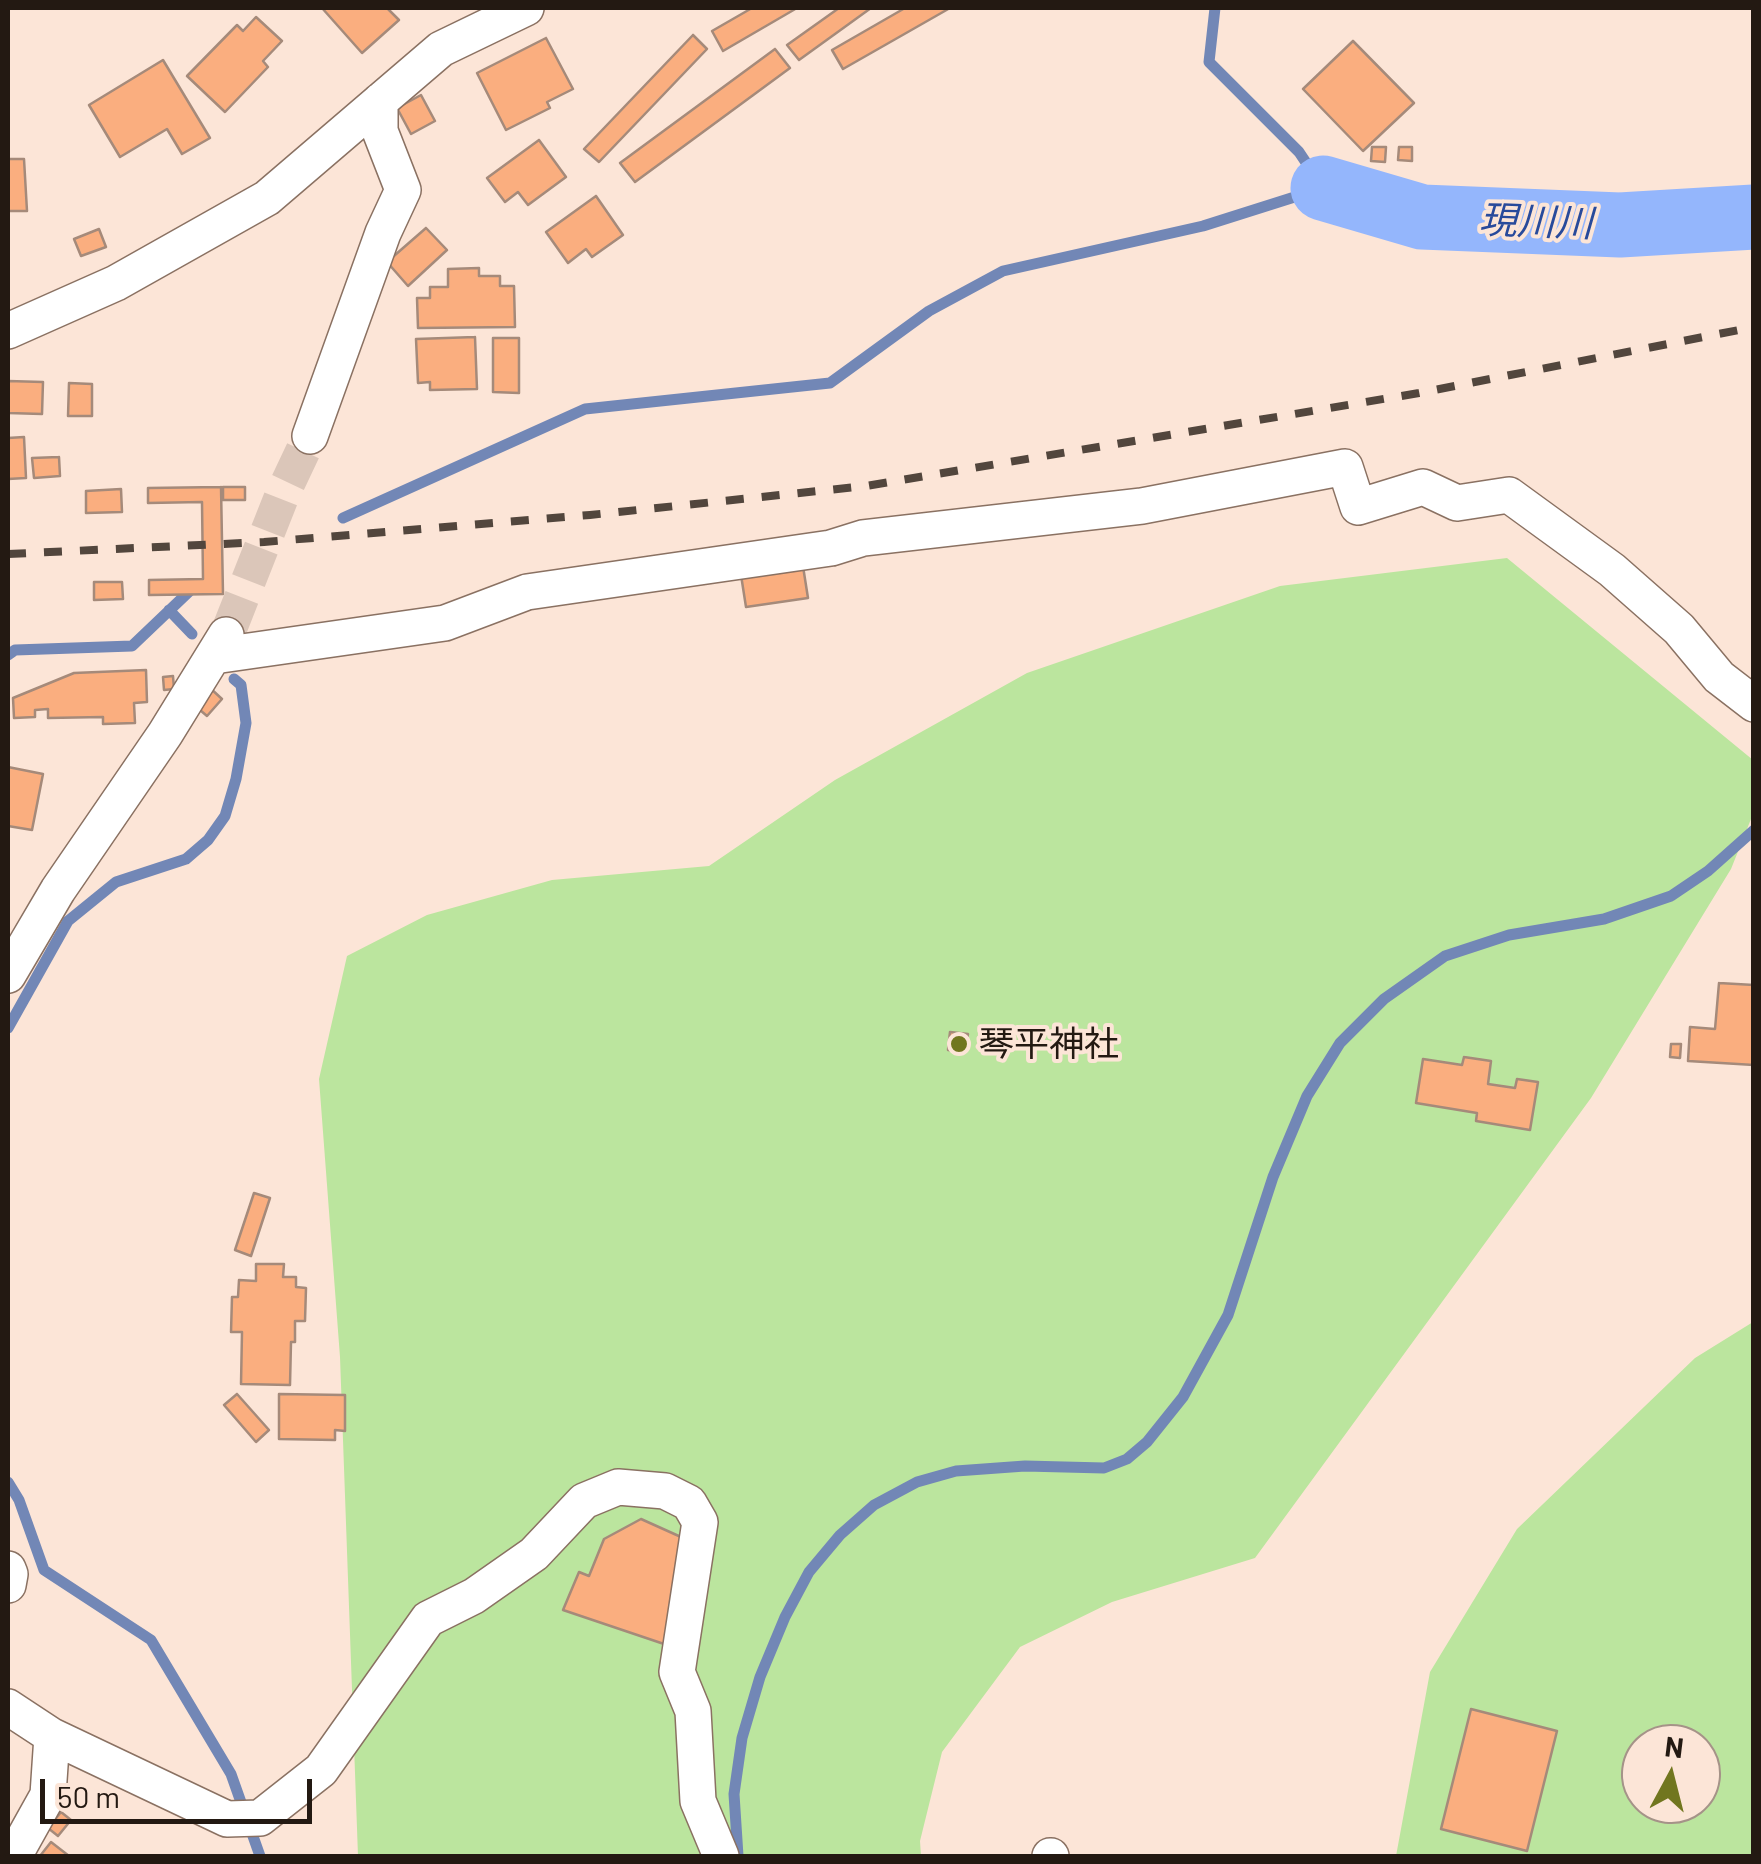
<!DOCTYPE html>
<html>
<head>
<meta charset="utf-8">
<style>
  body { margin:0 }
  #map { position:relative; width:1761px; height:1864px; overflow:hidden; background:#fce5d7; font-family:Barlow,sans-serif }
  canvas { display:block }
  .frame { position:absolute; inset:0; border:10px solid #231912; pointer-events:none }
  .north { position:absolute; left:1621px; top:1724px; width:100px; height:100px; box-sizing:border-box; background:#fce5d7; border:2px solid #a59388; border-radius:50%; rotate:7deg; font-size:28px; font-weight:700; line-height:40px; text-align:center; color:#231912 }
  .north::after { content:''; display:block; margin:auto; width:35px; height:45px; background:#71761f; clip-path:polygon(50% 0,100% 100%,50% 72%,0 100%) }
  .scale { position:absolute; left:40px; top:1779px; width:272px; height:45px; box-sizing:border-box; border:5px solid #231912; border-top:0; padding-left:12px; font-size:30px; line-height:35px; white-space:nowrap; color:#231912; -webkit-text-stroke:8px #fce5d7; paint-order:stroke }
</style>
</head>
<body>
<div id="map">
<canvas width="1761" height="1864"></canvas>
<div class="frame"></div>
<div class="north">N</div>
<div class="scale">50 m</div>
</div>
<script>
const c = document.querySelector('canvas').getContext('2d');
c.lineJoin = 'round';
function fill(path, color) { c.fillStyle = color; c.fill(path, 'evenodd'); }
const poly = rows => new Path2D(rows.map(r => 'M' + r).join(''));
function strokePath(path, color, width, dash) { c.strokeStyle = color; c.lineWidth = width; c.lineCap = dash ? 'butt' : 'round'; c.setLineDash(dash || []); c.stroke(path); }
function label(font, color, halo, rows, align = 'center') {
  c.font = font + ' Barlow,"Noto Sans JP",sans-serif'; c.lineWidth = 8; c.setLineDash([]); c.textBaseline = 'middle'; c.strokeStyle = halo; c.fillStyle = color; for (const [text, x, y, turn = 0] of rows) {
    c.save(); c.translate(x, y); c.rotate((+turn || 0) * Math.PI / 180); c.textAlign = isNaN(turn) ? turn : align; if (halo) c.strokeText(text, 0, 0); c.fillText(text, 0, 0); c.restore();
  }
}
const green = poly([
  [1507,558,1753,760,1753,814,1731,869,1591,1098,1255,1558,1112,1602,1020,1647,942,1752,920,1841,921,1856,358,1856,340,1357,319,1079,347,956,427,915,552,880,709,866,835,780,1027,673,1280,586],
  [1753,1322,1753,1856,1396,1856,1430,1672,1517,1529,1695,1358],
  [1641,1744,1701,1744,1701,1804,1641,1804]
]);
const stream = poly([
  [343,518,585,409,830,383,929,311,1003,271,1203,226,1323,188,1299,152,1209,62,1215,8],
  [169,610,192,634],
  [8,655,15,650,132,646,197,584],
  [8,1028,68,921,116,882,186,859,208,840,225,816,236,779,246,723,241,685,234,679],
  [8,1482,19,1500,44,1570,151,1640,231,1774,260,1856],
  [738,1856,734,1794,742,1738,760,1677,785,1617,809,1572,840,1535,874,1505,917,1482,956,1471,1025,1466,1104,1468,1127,1459,1147,1442,1183,1397,1228,1315,1273,1177,1307,1096,1340,1043,1384,999,1445,956,1509,935,1604,919,1671,896,1708,871,1754,830]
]);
const river = poly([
  [1323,188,1422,217,1620,225,1754,217]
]);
const building = poly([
  [322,8,387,8,399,20,362,53,322,8],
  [752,8,797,8,723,51,712,31,752,8],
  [839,8,871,8,799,60,787,45,839,8],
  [905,8,950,8,843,69,832,50,905,8],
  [256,17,282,41,263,61,268,67,225,112,187,76,237,25,243,31,256,17],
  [693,35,707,49,599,162,584,149,693,35],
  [546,38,573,89,547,102,550,108,506,130,477,73,546,38],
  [1353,41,1414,103,1363,151,1303,89,1353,41],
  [775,49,790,68,635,182,620,163,775,49],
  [163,60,210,138,182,154,167,129,120,157,89,105,163,60],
  [421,95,435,121,411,134,397,108,421,95],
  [539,140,566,177,528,205,518,192,505,202,487,178,539,140],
  [1372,147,1386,147,1385,162,1371,161,1372,147],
  [1399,147,1412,147,1412,161,1398,160,1399,147],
  [8,159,24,159,27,211,8,211,8,159],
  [596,196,623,235,592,257,586,249,568,263,546,232,596,196],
  [426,228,447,250,408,286,387,262,426,228],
  [99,229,106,247,81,256,74,239,99,229],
  [479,268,479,276,500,276,500,286,514,286,515,327,418,328,417,298,430,298,430,287,448,287,448,269,479,268],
  [475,337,477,389,430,390,430,382,418,383,416,339,475,337],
  [493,338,519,338,519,393,493,392,493,338],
  [8,381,43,382,42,414,8,413,8,381],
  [69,383,92,384,92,416,68,416,69,383],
  [24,437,26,478,8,479,8,438,24,437],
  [59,457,60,476,34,478,32,458,59,457],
  [221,487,223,594,149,595,149,580,203,579,202,502,148,503,148,488,221,487],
  [223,487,245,487,245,500,223,500,223,487],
  [121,489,122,512,86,513,86,491,121,489],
  [802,560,808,598,746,607,741,575,802,560],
  [94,582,122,582,123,599,94,600,94,582],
  [146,670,147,702,134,703,135,723,103,724,103,717,48,718,48,709,35,710,35,717,14,718,13,698,74,673,146,670],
  [173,676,174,689,164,690,163,677,173,676],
  [209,687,222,699,207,716,193,704,209,687],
  [8,767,43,774,32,830,8,826,8,767],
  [1719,983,1754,985,1754,1065,1688,1061,1690,1027,1715,1029,1719,983],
  [950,1032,968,1034,965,1052,948,1050,950,1032],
  [1671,1044,1681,1044,1680,1058,1670,1057,1671,1044],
  [1464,1057,1491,1061,1488,1084,1515,1088,1517,1079,1538,1082,1530,1130,1476,1121,1477,1113,1416,1103,1423,1059,1462,1065,1464,1057],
  [254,1193,270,1198,251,1256,235,1250,254,1193],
  [256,1264,284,1264,283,1277,296,1277,296,1287,306,1288,305,1321,295,1321,295,1342,291,1342,290,1385,241,1384,242,1332,231,1332,232,1297,238,1297,239,1280,256,1281,256,1264],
  [237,1394,269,1430,256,1442,224,1405,237,1394],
  [279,1394,345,1395,345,1431,335,1430,335,1440,279,1439,279,1394],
  [641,1519,681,1537,664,1644,563,1610,579,1572,589,1576,604,1539,641,1519],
  [1471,1709,1557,1731,1527,1851,1441,1829,1471,1709],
  [61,1812,71,1820,58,1836,48,1828,61,1812],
  [51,1842,69,1856,40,1856,51,1842]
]);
const minorTunnel = poly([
  [229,630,283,493,310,436]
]);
const minor = poly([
  [8,331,116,283,267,198,441,49,526,8],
  [310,436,383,233,403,190,380,131,380,101],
  [214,656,445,623,527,592,831,548,863,538,1142,506,1345,467,1358,507,1423,487,1457,503,1509,495,1612,570,1679,629,1719,677,1754,704],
  [8,975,58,890,165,734,226,635],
  [8,1569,10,1574,8,1585],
  [8,1707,52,1736,227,1819,260,1818,321,1770,428,1619,474,1596,534,1554,584,1501,618,1487,665,1491,689,1503,700,1522,677,1672,693,1711,698,1801,721,1856],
  [14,1856,48,1795,52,1736],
  [1050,1856,1051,1856]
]);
const rail = poly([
  [8,554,264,542,590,515,866,486,1419,393,1754,327]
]);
const markers = [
  [959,1044,10,"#71761f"]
];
const poiNames = [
  ["琴平神社",979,1044]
];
const waterNames = [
  ["現川川",1536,222,2]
];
fill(green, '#bbe59e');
strokePath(stream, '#7287b6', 11);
strokePath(river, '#94b6fc', 65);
fill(building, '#faae7f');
strokePath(building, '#a58a7a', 2.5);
strokePath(minorTunnel, '#dbc6b9', 35, [35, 18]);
strokePath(minor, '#8a7162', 38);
strokePath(minor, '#fff', 35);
strokePath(rail, '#52463d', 8, [18, 18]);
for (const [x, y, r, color] of markers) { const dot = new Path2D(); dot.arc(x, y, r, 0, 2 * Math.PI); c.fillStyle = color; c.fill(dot); strokePath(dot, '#fce5d7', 4); }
label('35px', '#231912', '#fce5d7', poiNames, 'left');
label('italic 38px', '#284a9b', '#fce5d7', waterNames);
</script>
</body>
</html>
